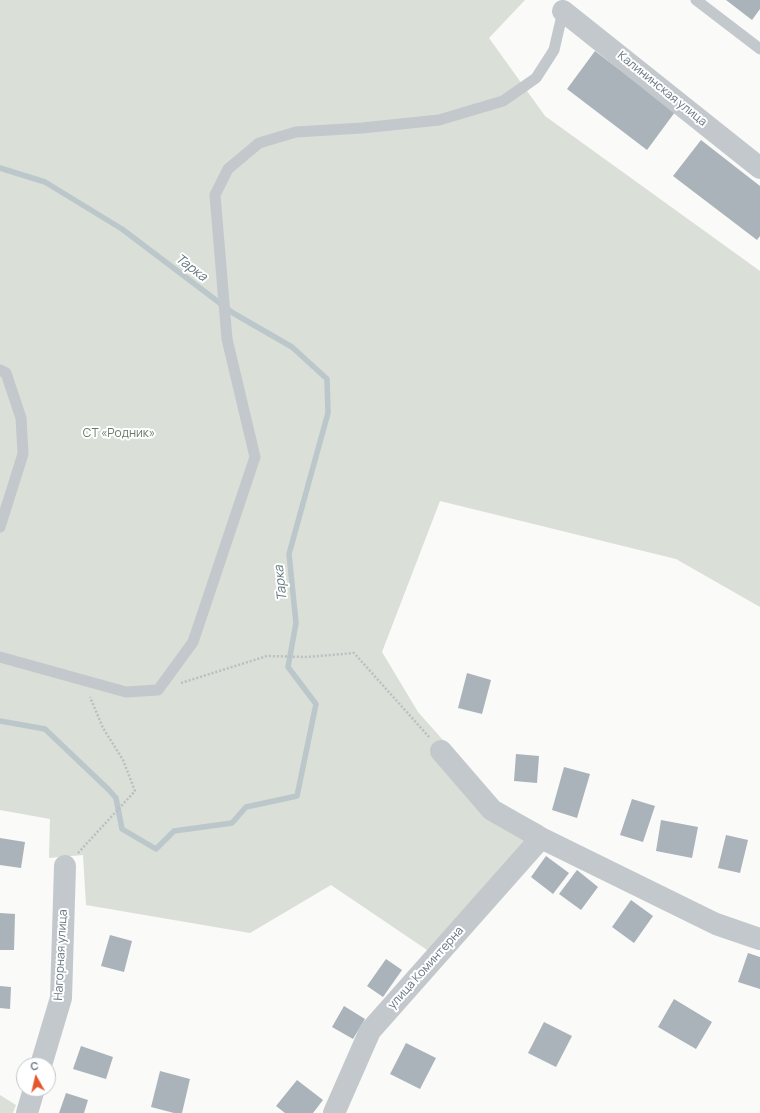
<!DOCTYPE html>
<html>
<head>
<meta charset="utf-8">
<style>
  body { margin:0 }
  #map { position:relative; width:760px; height:1113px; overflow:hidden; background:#fafaf8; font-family:Manrope,sans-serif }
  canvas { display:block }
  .north { position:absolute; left:16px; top:1057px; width:40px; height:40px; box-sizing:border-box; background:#fff; border:1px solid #c1c8cd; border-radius:50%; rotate:352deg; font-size:11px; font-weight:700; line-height:16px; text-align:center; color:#657683 }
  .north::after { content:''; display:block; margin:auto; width:14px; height:18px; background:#e4572e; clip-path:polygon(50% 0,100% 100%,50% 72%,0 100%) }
</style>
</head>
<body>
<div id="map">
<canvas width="760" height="1113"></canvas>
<div class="north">С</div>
</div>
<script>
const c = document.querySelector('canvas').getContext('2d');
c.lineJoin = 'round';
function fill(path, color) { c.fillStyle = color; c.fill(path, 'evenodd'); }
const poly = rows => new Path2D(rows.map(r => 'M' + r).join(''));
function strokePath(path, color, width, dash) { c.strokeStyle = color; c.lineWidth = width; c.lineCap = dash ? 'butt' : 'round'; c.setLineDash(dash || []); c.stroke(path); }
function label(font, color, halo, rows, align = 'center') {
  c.font = font + ' Manrope,sans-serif'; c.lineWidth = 4; c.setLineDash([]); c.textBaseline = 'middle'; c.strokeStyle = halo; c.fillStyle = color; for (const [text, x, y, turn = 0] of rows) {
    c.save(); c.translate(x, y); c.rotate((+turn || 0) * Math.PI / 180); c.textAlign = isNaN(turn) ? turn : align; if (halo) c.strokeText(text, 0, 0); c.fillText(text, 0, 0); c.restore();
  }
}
const green = poly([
  [0,0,525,0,489,38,545,116,760,271,760,607,676,559,440,501,382,652,418,712,498,802,543,826,430,952,331,885,250,933,86,905,83,855,49,858,50,819,0,810],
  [0,1095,16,1105,13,1113,0,1113]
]);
const stream = poly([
  [0,168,45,182,122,229,233,313,292,347,327,379,328,413,289,554,296,623,288,667,316,704,297,796,246,807,232,823,174,831,156,849,122,829,116,798,109,790,45,729,0,721]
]);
const building = poly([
  [726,0,760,0,760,9,752,20],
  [595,51,675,112,647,150,567,89],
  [701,140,760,186,760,236,757,240,673,176],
  [467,673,491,680,482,714,458,708],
  [516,754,539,756,537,783,514,781],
  [564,767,590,774,577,818,552,810],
  [632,799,655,806,643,842,620,835],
  [661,820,698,827,692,858,656,851],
  [726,835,748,840,740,873,718,868],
  [0,838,25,842,21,868,0,865],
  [546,856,569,873,553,894,531,877],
  [577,870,598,887,581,910,559,894],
  [631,900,653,916,634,943,612,927],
  [0,913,15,914,14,950,0,950],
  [110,935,132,941,124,972,101,966],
  [748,953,760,957,760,989,738,982],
  [386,959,402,970,383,997,367,986],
  [0,986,11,987,10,1009,0,1008],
  [674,999,712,1022,696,1049,658,1027],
  [344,1006,365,1019,353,1039,332,1027],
  [544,1022,572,1036,556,1067,528,1053],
  [406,1043,436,1058,420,1089,390,1074],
  [81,1046,113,1057,106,1079,73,1069],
  [160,1071,190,1079,182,1113,174,1113,151,1107],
  [297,1080,323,1100,313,1113,285,1113,276,1106],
  [66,1093,88,1100,84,1113,59,1113]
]);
const path = poly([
  [181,683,267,656,307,657,354,653,429,737],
  [78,853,135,791,123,760,103,728,90,697]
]);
const service = poly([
  [696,0,760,49],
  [0,370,6,373,21,418,23,454,0,527],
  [0,657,126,692,158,690,193,642,255,457,227,339,215,195,228,169,259,143,296,132,362,128,439,120,503,101,536,78,554,50,563,11]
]);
const minor = poly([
  [563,11,760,168],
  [441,751,492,810,541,838,716,924,760,939],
  [41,1065,61,998,65,866],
  [27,1113,34,1089],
  [334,1113,370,1031,541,838]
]);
const streetNames = [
  ["Калининская улица",662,89,39],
  ["Нагорная улица",61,955,-87],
  ["улица Коминтерна",426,968,-48]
];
const parkNames = [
  ["СТ «Родник»",119,434]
];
const waterNames = [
  ["Тарка",191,268,37],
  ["Тарка",281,583,-96]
];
fill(green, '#dadfd7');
strokePath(stream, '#bbc7cb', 5.5);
fill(building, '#aab3b9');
strokePath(path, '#bbbfc2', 2.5, [2, 2]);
strokePath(service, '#c3c8cc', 11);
strokePath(minor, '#c3c8cc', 22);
label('12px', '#657683', '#fff', streetNames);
label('12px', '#687a64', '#fff', parkNames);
label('italic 13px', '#60757c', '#fff', waterNames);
</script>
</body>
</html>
